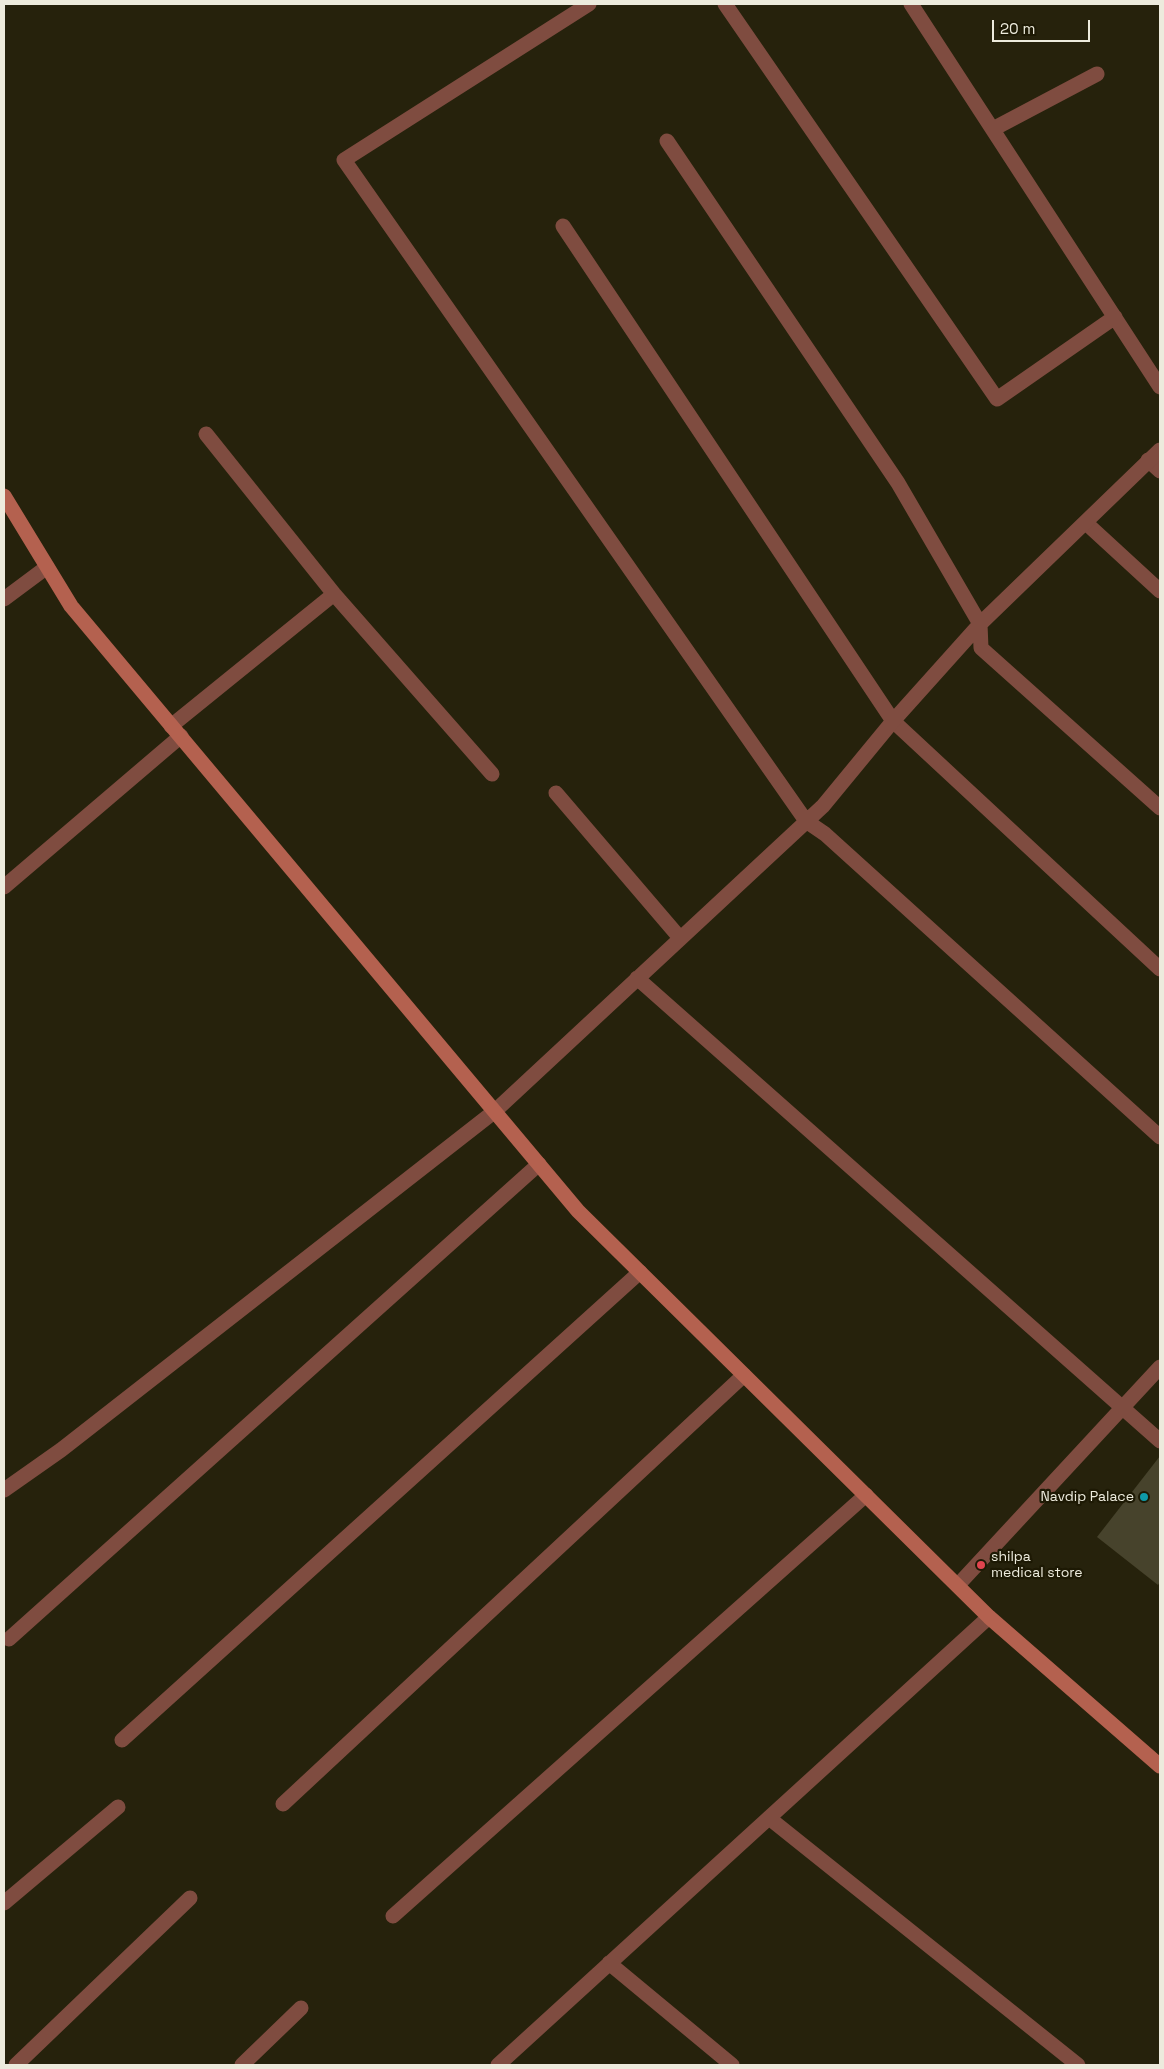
<!DOCTYPE html>
<html>
<head>
<meta charset="utf-8">
<style>
  body { margin:0 }
  #map { position:relative; width:1164px; height:2069px; overflow:hidden; background:#26220c; font-family:"Space Grotesk",sans-serif }
  canvas { display:block }
  .frame { position:absolute; inset:0; border:5px solid #edebdd; pointer-events:none }
  .scale { position:absolute; left:992px; top:20px; width:98px; height:22px; box-sizing:border-box; border:2px solid #edebdd; border-top:0; padding-left:6px; font-size:15px; line-height:18px; white-space:nowrap; color:#edebdd; -webkit-text-stroke:4px #1d1904; paint-order:stroke }
</style>
</head>
<body>
<div id="map">
<canvas width="1164" height="2069"></canvas>
<div class="frame"></div>
<div class="scale">20 m</div>
</div>
<script>
const c = document.querySelector('canvas').getContext('2d');
c.lineJoin = 'round';
function fill(path, color) { c.fillStyle = color; c.fill(path, 'evenodd'); }
const poly = rows => new Path2D(rows.map(r => 'M' + r).join(''));
function strokePath(path, color, width, dash) { c.strokeStyle = color; c.lineWidth = width; c.lineCap = dash ? 'butt' : 'round'; c.setLineDash(dash || []); c.stroke(path); }
function label(font, color, halo, rows, align = 'center') {
  c.font = font + ' "Space Grotesk",sans-serif'; c.lineWidth = 4.5; c.setLineDash([]); c.textBaseline = 'middle'; c.strokeStyle = halo; c.fillStyle = color; for (const [text, x, y, turn = 0] of rows) {
    c.save(); c.translate(x, y); c.rotate((+turn || 0) * Math.PI / 180); c.textAlign = isNaN(turn) ? turn : align; if (halo) c.strokeText(text, 0, 0); c.fillText(text, 0, 0); c.restore();
  }
}
const building = poly([
  [1160,1456,1160,1582,1158,1585,1097,1537]
]);
const lane = poly([
  [206,434,334,594,492,774],
  [1148,460,1160,471],
  [1086,523,1160,591],
  [893,721,1160,969],
  [171,726,334,594]
]);
const street = poly([
  [589,4,344,160,806,821,825,834,1160,1137],
  [725,4,997,399,1115,317],
  [911,4,1160,387],
  [993,129,1097,74],
  [563,226,893,721],
  [1160,450,980,624,981,648,1160,808],
  [4,599,47,567],
  [556,793,680,938],
  [4,887,181,736],
  [637,978,1160,1441],
  [4,1490,61,1450,495,1111,823,806,893,721,980,624,898,483,667,141],
  [958,1585,1160,1367],
  [9,1639,539,1164],
  [122,1740,640,1272],
  [283,1804,744,1375],
  [769,1818,1078,2065],
  [4,1903,118,1807],
  [393,1916,866,1495],
  [609,1963,732,2065],
  [16,2065,190,1898],
  [242,2065,301,2008],
  [498,2065,989,1617]
]);
const secondary = poly([
  [4,496,71,606,578,1211,989,1617,1160,1766]
]);
const markers = [
  [1144,1497,5,"#0f9aa8"],
  [981,1565,5,"#e0444e"]
];
const poiNames = [
  ["Navdip Palace",1134,1497],
  ["shilpa",991,1557,"left"],
  ["medical store",991,1573,"left"]
];
fill(building, '#47432c');
strokePath(lane, '#7f4c40', 15);
strokePath(street, '#7f4c40', 15);
strokePath(secondary, '#b4614f', 15);
for (const [x, y, r, color] of markers) { const dot = new Path2D(); dot.arc(x, y, r, 0, 2 * Math.PI); c.fillStyle = color; c.fill(dot); strokePath(dot, '#1d1904', 2); }
label('14px', '#edebdd', '#1d1904', poiNames, 'right');
</script>
</body>
</html>
